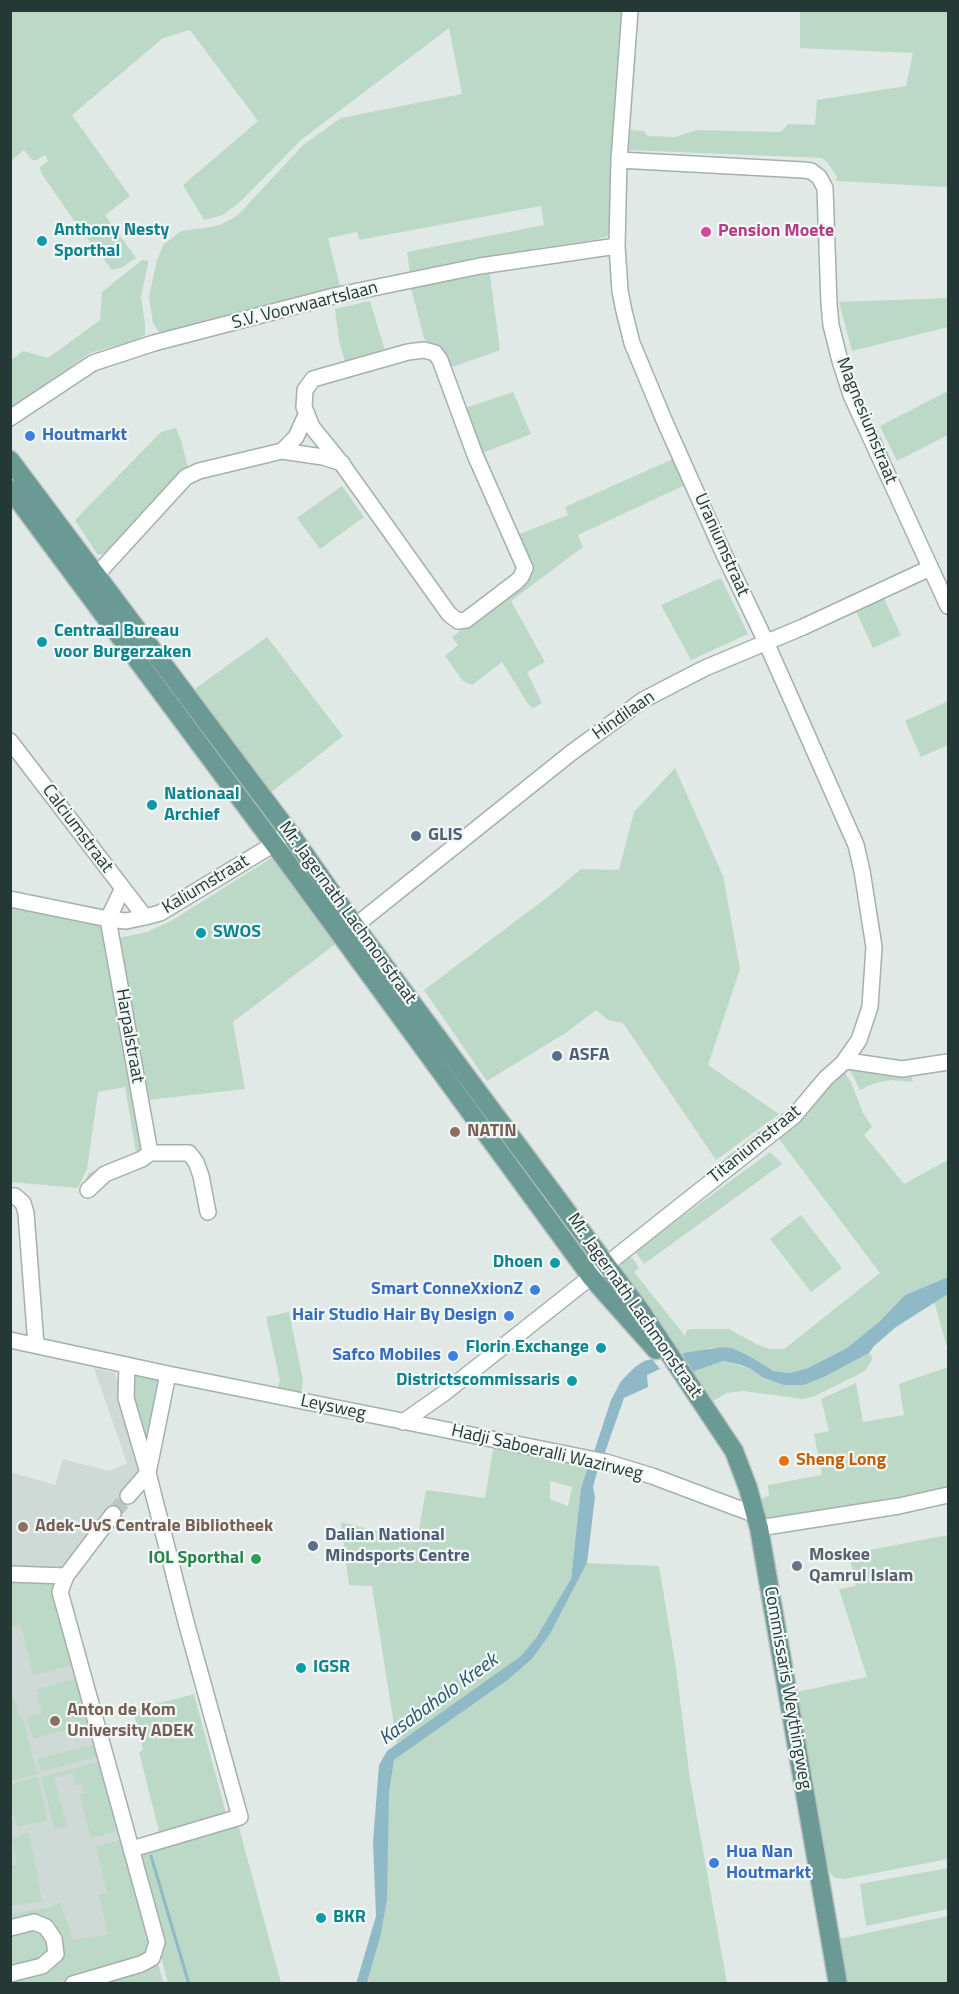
<!DOCTYPE html>
<html>
<head>
<meta charset="utf-8">
<style>
  body { margin:0 }
  #map { position:relative; width:959px; height:1994px; overflow:hidden; background:#e1e9e7; font-family:"Titillium Web",sans-serif }
  canvas { display:block }
  .frame { position:absolute; inset:0; border:12px solid #243835; pointer-events:none }
</style>
</head>
<body>
<div id="map">
<canvas width="959" height="1994"></canvas>
<div class="frame"></div>
</div>
<script>
const c = document.querySelector('canvas').getContext('2d');
c.lineJoin = 'round';
function fill(path, color) { c.fillStyle = color; c.fill(path, 'evenodd'); }
const poly = rows => new Path2D(rows.map(r => 'M' + r).join(''));
function strokePath(path, color, width, dash) { c.strokeStyle = color; c.lineWidth = width; c.lineCap = dash ? 'butt' : 'round'; c.setLineDash(dash || []); c.stroke(path); }
function label(font, color, halo, rows, align = 'center') {
  c.font = font + ' "Titillium Web",sans-serif'; c.lineWidth = 4.5; c.setLineDash([]); c.textBaseline = 'middle'; c.strokeStyle = halo; c.fillStyle = color; for (const [text, x, y, turn = 0] of rows) {
    c.save(); c.translate(x, y); c.rotate((+turn || 0) * Math.PI / 180); c.textAlign = isNaN(turn) ? turn : align; if (halo) c.strokeText(text, 0, 0); c.fillText(text, 0, 0); c.restore();
  }
}
const built = poly([
  [94,1368,115,1373,148,1473,60,1592,164,1941,163,1955,157,1961,164,1983,11,1983,10,1472,55,1485,63,1459,110,1471,127,1463]
]);
const green = poly([
  [10,11,626,11,610,233,606,237,593,240,474,258,410,272,407,252,544,225,541,206,359,240,357,232,328,238,340,286,173,332,159,332,153,323,149,297,157,260,164,244,181,231,211,227,222,224,238,215,303,145,341,118,462,94,449,28,301,140,241,201,223,215,204,220,183,185,258,121,190,30,163,38,72,115,130,196,105,215,136,258,121,268,112,270,80,229,41,173,40,167,48,161,45,155,37,160,32,160,24,150,11,161],
  [800,11,948,11,948,187,836,181,837,177,828,163,822,158,629,150,630,130,644,131,648,136,675,137,697,130,781,132,788,124,815,125,817,100,906,86,913,53,800,48],
  [142,260,148,261,148,264,141,296,145,324,145,335,139,339,90,353,12,408,10,405,10,361,23,351,48,358,100,320,102,292],
  [489,268,500,350,447,369,438,352,424,338,411,288],
  [948,298,948,327,852,351,839,302],
  [370,301,386,354,346,365,339,341,335,309],
  [948,391,948,435,897,461,880,426],
  [513,392,531,434,480,454,462,409],
  [176,428,181,440,188,468,106,553,98,555,75,520,161,432],
  [673,459,685,485,578,535,583,547,511,601,545,662,527,672,542,703,533,708,528,704,502,662,472,685,463,681,445,656,458,645,452,637,523,582,531,564,517,535,568,515,565,507],
  [342,486,364,517,320,549,297,518],
  [721,578,748,634,691,660,661,605],
  [881,592,901,635,873,648,853,605],
  [267,637,343,736,269,794,195,692,196,688],
  [948,701,948,745,921,757,905,721],
  [675,768,723,876,740,969,708,1065,779,1114,716,1160,623,1023,608,1020,596,1010,567,1032,487,1081,424,990,549,896,581,869,619,870,634,812],
  [273,857,338,942,233,1022,245,1089,147,1100,118,938,147,932,173,920],
  [10,905,104,924,143,1153,79,1193,89,1173,136,1153,125,1087,98,1092,87,1169,78,1188,11,1182],
  [849,1068,910,1071,913,1082,891,1080,875,1083,860,1090],
  [843,1070,851,1082,863,1113,872,1127,864,1135,904,1184,948,1160,948,1277,905,1295,879,1322,847,1348,808,1368,790,1373,775,1371,732,1348,711,1348,699,1352,684,1353,685,1362,623,1273,621,1265,627,1257,631,1257,634,1260,639,1268,634,1272,685,1336,687,1330,692,1329,729,1329,758,1345,771,1349,784,1349,880,1273,779,1139,803,1118,823,1090],
  [770,1152,782,1164,644,1264,635,1251],
  [801,1215,842,1268,811,1292,770,1239],
  [948,1294,948,1351,934,1301],
  [289,1312,303,1381,301,1394,277,1389,280,1381,266,1317],
  [869,1353,873,1358,865,1371,815,1396,803,1399,743,1391,727,1393,711,1402,692,1372,723,1361,751,1369,762,1377,804,1385,826,1376],
  [948,1367,948,1491,771,1522,766,1518,761,1499,769,1496,768,1485,822,1475,814,1434,829,1431,821,1399,856,1383,863,1422,904,1415,899,1384],
  [138,1374,157,1377,160,1381,148,1440,143,1441,130,1385],
  [494,1444,593,1464,581,1488,571,1579,536,1638,521,1656,475,1690,397,1744,372,1586,349,1585,341,1522,417,1541,426,1490,485,1498],
  [550,1481,572,1487,568,1506,550,1499],
  [948,1535,948,1859,844,1879,835,1878,827,1869,796,1692,867,1677,839,1589,856,1586,849,1554],
  [587,1563,659,1566,676,1668,690,1779,727,1983,367,1984,380,1938,389,1793,394,1760,509,1679,532,1659,550,1634],
  [10,1577,60,1580,73,1665,33,1675,21,1625,11,1627],
  [77,1678,91,1729,85,1731,83,1725,33,1739,27,1717,42,1713,36,1690],
  [194,1694,227,1817,160,1835,139,1752,143,1750,133,1710],
  [14,1697,19,1716,23,1719,37,1774,11,1781,10,1698],
  [96,1744,99,1756,41,1772,38,1759],
  [102,1761,121,1830,91,1838,80,1795,85,1793,82,1784,76,1785,73,1773,54,1778,67,1826,55,1829,41,1777],
  [38,1777,47,1820,17,1827,11,1804,11,1784],
  [237,1820,281,1983,168,1983,161,1957,163,1955,164,1941,137,1851],
  [29,1833,42,1901,11,1906,11,1867,17,1864,12,1839],
  [122,1840,151,1945,145,1956,52,1983,11,1984,11,1978,60,1955,35,1920,13,1927,12,1914,48,1908,60,1902,73,1940,108,1935,99,1895,107,1893,96,1846],
  [948,1868,948,1909,866,1926,860,1884],
  [948,1916,948,1983,847,1983,839,1939],
  [44,1928,53,1954,11,1972,11,1931],
  [157,1961,163,1983,95,1984]
]);
const water = poly([
  [948,1277,948,1294,896,1327,874,1346,869,1353,826,1376,804,1385,784,1385,762,1377,751,1369,741,1365,723,1361,692,1372,685,1362,683,1353,723,1347,732,1348,749,1356,774,1371,790,1373,808,1368,847,1348,879,1322,905,1295],
  [652,1359,660,1369,647,1375,648,1387,624,1398,603,1458,593,1455,611,1400,621,1381,635,1367,644,1361],
  [593,1464,599,1465,593,1487,595,1497,587,1563,550,1634,532,1659,509,1679,394,1760,389,1793,387,1900,380,1938,367,1983,356,1984,376,1916,373,1842,379,1765,387,1751,521,1656,536,1638,571,1579,581,1488,588,1467]
]);
const stream = poly([
  [151,1856,189,1984]
]);
const minorTunnel = poly([
  [113,1514,128,1496]
]);
const minor = poly([
  [630,10,619,160,617,246,620,291,624,311,632,343,664,420,722,550,766,642,856,845,862,871,874,947,870,1007,859,1040,843,1063],
  [619,160,803,170,811,171,819,177,825,188,829,304,831,325,840,361,851,395,948,606],
  [424,350,435,353,440,360,475,455,525,568,521,577,516,582,466,620,458,621,449,614,342,464,312,427,304,407,305,390,313,379,408,352,424,350],
  [10,418,93,363,154,343,334,296,480,266,617,246],
  [282,451,296,437,306,415],
  [90,582,186,477,199,471,282,451,323,457,342,463],
  [10,741,145,917],
  [122,890,108,919,150,1153],
  [10,899,108,919,126,921,145,917,160,913,274,844,288,831],
  [355,926,571,753,643,700,705,668,803,627,930,568],
  [88,1190,105,1174,142,1159,150,1153,189,1153,196,1162,201,1176,208,1212],
  [10,1196,15,1196,23,1203,26,1213,36,1345],
  [10,1340,168,1374,606,1462,652,1476,756,1515],
  [127,1365,126,1398,148,1473,128,1496],
  [403,1422,443,1394,794,1116,826,1078,843,1063,848,1061,902,1069,948,1062],
  [759,1528,899,1506,948,1495],
  [10,1574,66,1576],
  [132,1849,240,1817,186,1622,148,1473,168,1374],
  [10,1928,34,1922,46,1927,54,1939,56,1954,42,1966,10,1974],
  [73,1984,141,1964,152,1958,157,1942,60,1592,66,1576,113,1514]
]);
const major = poly([
  [10,460,292,836,355,926,640,1310,734,1451,748,1488,759,1528,838,1984],
  [10,489,274,844,591,1277,656,1350]
]);
const markers = [
  [706,232,6,"#d1479c"],
  [42,241,6,"#0f9aa8"],
  [30,436,6,"#3f7fe0"],
  [42,642,6,"#0f9aa8"],
  [152,805,6,"#0f9aa8"],
  [416,836,6,"#5c6f8a"],
  [201,933,6,"#0f9aa8"],
  [557,1056,6,"#5c6f8a"],
  [455,1132,6,"#8d6e63"],
  [555,1263,6,"#0f9aa8"],
  [535,1290,6,"#3f7fe0"],
  [509,1316,6,"#3f7fe0"],
  [601,1348,6,"#0f9aa8"],
  [453,1356,6,"#3f7fe0"],
  [572,1381,6,"#0f9aa8"],
  [784,1461,6,"#e8710a"],
  [23,1527,6,"#8d6e63"],
  [313,1546,6,"#5c6f8a"],
  [256,1559,6,"#2e9e5b"],
  [797,1566,6,"#6b7280"],
  [301,1668,6,"#0f9aa8"],
  [55,1721,6,"#8d6e63"],
  [714,1863,6,"#3f7fe0"],
  [321,1918,6,"#0f9aa8"]
];
const cultureNames = [
  ["Anthony Nesty",54,231],
  ["Sporthal",54,252],
  ["Centraal Bureau",54,632],
  ["voor Burgerzaken",54,653],
  ["Nationaal",164,795],
  ["Archief",164,816],
  ["SWOS",213,933],
  ["Dhoen",543,1263,"right"],
  ["Florin Exchange",589,1348,"right"],
  ["Districtscommissaris",560,1381,"right"],
  ["IGSR",313,1668],
  ["BKR",333,1918]
];
const hotelNames = [
  ["Pension Moete",718,232]
];
const streetNames = [
  ["S.V. Voorwaartslaan",305,306,-14],
  ["Magnesiumstraat",866,421,68],
  ["Uraniumstraat",721,545,66],
  ["Hindilaan",624,716,-35],
  ["Calciumstraat",77,829,53],
  ["Kaliumstraat",206,885,-31],
  ["Mr. Jagernath Lachmonstraat",347,913,54],
  ["Harpalstraat",129,1036,80],
  ["Titaniumstraat",755,1145,-39],
  ["Mr. Jagernath Lachmonstraat",634,1306,55],
  ["Leysweg",333,1408,12],
  ["Hadji Saboeralli Wazirweg",547,1453,13],
  ["Commissaris Weythingweg",787,1688,80]
];
const shopNames = [
  ["Houtmarkt",42,436,"left"],
  ["Smart ConneXxionZ",523,1290],
  ["Hair Studio Hair By Design",497,1316],
  ["Safco Mobiles",441,1356],
  ["Hua Nan",726,1853,"left"],
  ["Houtmarkt",726,1874,"left"]
];
const serviceNames = [
  ["GLIS",428,836],
  ["ASFA",569,1056],
  ["Dalian National",325,1536],
  ["Mindsports Centre",325,1557]
];
const educationNames = [
  ["NATIN",467,1132],
  ["Adek-UvS Centrale Bibliotheek",35,1527],
  ["Anton de Kom",67,1711],
  ["University ADEK",67,1732]
];
const foodNames = [
  ["Sheng Long",796,1461]
];
const worshipNames = [
  ["Moskee",809,1556],
  ["Qamrul Islam",809,1577]
];
const leisureNames = [
  ["IOL Sporthal",244,1559]
];
const waterNames = [
  ["Kasabaholo Kreek",439,1700,-36]
];
fill(built, '#cfd9d6');
fill(green, '#bcd8c7');
fill(water, '#90b9c8');
strokePath(stream, '#90b9c8', 3);
strokePath(minorTunnel, '#bbc6c3', 15, [15, 8]);
strokePath(minor, '#a5b0ae', 18);
strokePath(major, '#bdc3c2', 21);
strokePath(minor, '#fff', 15);
strokePath(major, '#6b9993', 18);
for (const [x, y, r, color] of markers) { const dot = new Path2D(); dot.arc(x, y, r, 0, 2 * Math.PI); c.fillStyle = color; c.fill(dot); strokePath(dot, '#f1f7f4', 2); }
label('bold 18px', '#0d838f', '#f1f7f4', cultureNames, 'left');
label('bold 18px', '#b23c85', '#f1f7f4', hotelNames, 'left');
label('18px', '#243835', '#f1f7f4', streetNames);
label('bold 18px', '#366cbe', '#f1f7f4', shopNames, 'right');
label('bold 18px', '#4e5e75', '#f1f7f4', serviceNames, 'left');
label('bold 18px', '#785e54', '#f1f7f4', educationNames, 'left');
label('bold 18px', '#c56008', '#f1f7f4', foodNames, 'left');
label('bold 18px', '#5b616d', '#f1f7f4', worshipNames, 'left');
label('bold 18px', '#27864d', '#f1f7f4', leisureNames, 'right');
label('italic 20px', '#26586c', '#f1f7f4', waterNames);
</script>
</body>
</html>
